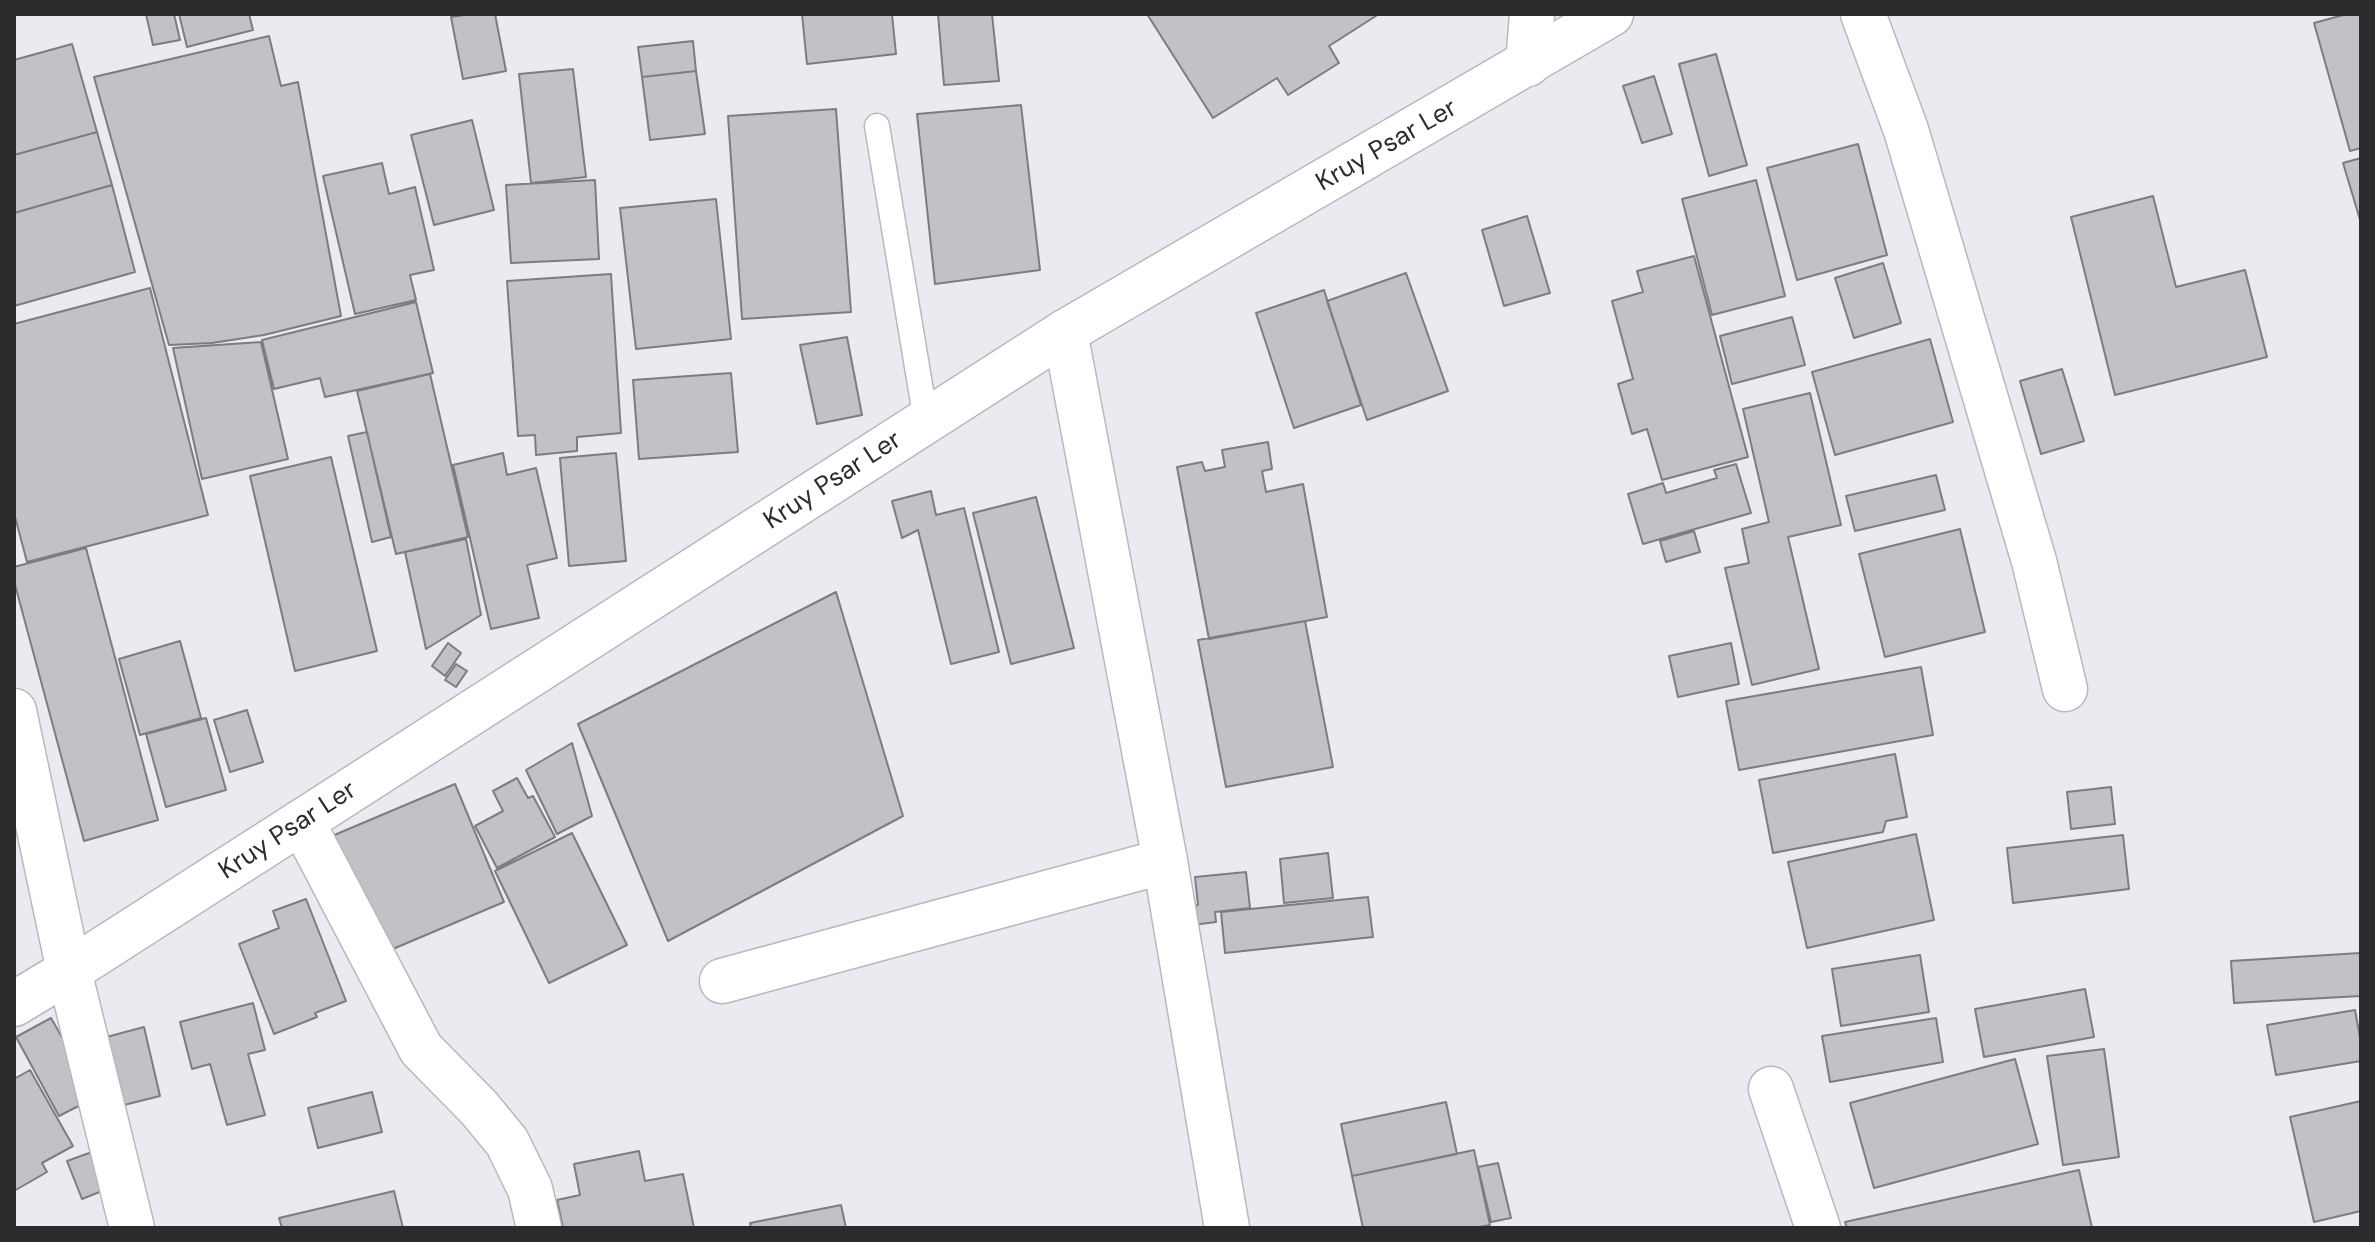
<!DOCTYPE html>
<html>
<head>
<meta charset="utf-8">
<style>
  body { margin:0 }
  #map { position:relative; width:2375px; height:1242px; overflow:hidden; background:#e9ebf0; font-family:"DM Sans",sans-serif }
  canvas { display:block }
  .frame { position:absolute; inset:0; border:16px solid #2b2c2d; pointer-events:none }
</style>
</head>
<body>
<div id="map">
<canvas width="2375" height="1242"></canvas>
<div class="frame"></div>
</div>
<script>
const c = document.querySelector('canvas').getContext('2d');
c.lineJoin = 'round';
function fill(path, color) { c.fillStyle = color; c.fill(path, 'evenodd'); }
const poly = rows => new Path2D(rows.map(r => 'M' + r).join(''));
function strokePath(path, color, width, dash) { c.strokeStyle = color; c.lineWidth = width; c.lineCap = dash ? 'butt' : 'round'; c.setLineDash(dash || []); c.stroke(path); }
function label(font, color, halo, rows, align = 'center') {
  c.font = font + ' "DM Sans",sans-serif'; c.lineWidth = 7; c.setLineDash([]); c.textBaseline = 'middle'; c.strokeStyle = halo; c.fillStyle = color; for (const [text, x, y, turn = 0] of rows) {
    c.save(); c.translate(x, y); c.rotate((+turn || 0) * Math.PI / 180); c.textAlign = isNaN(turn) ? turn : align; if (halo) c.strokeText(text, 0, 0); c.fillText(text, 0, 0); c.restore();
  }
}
const building = poly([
  [146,14,174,14,180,40,153,45,146,14],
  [179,14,249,14,253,30,187,47,179,14],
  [470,14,495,14,506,71,463,79,451,17,470,14],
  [802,14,892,14,896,54,807,64,802,14],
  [938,14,992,14,999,81,944,85,938,14],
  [1147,14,1379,14,1329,46,1339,63,1288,95,1277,78,1213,118,1147,14],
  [2347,14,2361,14,2361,148,2350,151,2314,23,2347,14],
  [269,36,281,86,298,82,341,316,264,335,212,343,169,345,94,77,269,36],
  [693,41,696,71,642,77,638,47,693,41],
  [72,44,97,132,14,155,14,60,72,44],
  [1716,54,1747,165,1709,176,1679,64,1716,54],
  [573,69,586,177,531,183,519,74,573,69],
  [696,71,705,134,650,140,642,77,696,71],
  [1654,76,1672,134,1642,143,1623,86,1654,76],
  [1021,105,1040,270,935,284,917,114,1021,105],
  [836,109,851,312,742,319,728,116,836,109],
  [472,120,494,210,434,225,411,135,472,120],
  [97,132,112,185,14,213,14,155,97,132],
  [1858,144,1887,255,1797,280,1767,168,1858,144],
  [2361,158,2361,223,2343,163,2361,158],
  [382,163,389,194,415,187,434,270,410,275,416,300,355,314,323,176,382,163],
  [595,180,599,259,511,263,506,185,595,180],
  [1756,180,1785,296,1712,315,1682,199,1756,180],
  [112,185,135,272,14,306,14,213,112,185],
  [2153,196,2176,287,2245,270,2267,357,2115,395,2071,217,2153,196],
  [716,199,731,339,636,349,620,208,716,199],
  [1527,216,1550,293,1504,306,1482,230,1527,216],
  [1694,256,1748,457,1662,480,1647,429,1632,434,1618,384,1633,379,1612,301,1643,292,1637,271,1694,256],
  [1883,263,1901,323,1854,338,1835,278,1883,263],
  [1406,273,1448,391,1367,420,1327,301,1406,273],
  [611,274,621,433,577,437,577,451,536,455,535,435,518,436,507,281,611,274],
  [150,288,208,515,27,562,14,513,14,324,150,288],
  [1324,290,1361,405,1294,428,1256,313,1324,290],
  [416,302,433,373,325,397,320,378,274,389,262,340,416,302],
  [1792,317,1805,365,1732,384,1720,336,1792,317],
  [847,337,862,415,817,424,800,345,847,337],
  [1930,339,1953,422,1835,455,1812,372,1930,339],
  [261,342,288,459,202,479,173,348,261,342],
  [2062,369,2084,441,2041,454,2020,381,2062,369],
  [731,373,738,452,639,459,633,380,731,373],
  [430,374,468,537,396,554,357,391,430,374],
  [1810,393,1841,525,1788,537,1819,669,1752,685,1725,568,1749,563,1742,529,1769,522,1743,409,1810,393],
  [367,432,391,537,372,542,348,436,367,432],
  [1268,442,1272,469,1262,471,1266,492,1303,484,1327,617,1209,639,1177,467,1202,462,1205,471,1225,467,1222,450,1268,442],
  [503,453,507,475,536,468,557,558,527,565,539,618,491,629,453,465,503,453],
  [616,453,626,561,569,566,560,458,616,453],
  [331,457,377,651,295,671,250,476,331,457],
  [1736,464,1751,513,1643,544,1628,494,1663,483,1666,493,1717,478,1714,470,1736,464],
  [1936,475,1945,510,1855,531,1846,496,1936,475],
  [931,491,936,515,964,508,999,652,951,664,918,530,902,538,892,501,931,491],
  [1036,497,1074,648,1011,664,973,513,1036,497],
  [1960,529,1985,632,1885,657,1859,554,1960,529],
  [1694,531,1700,552,1666,562,1660,541,1694,531],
  [466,539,481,615,426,649,405,552,466,539],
  [86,548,158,820,84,841,14,581,14,567,86,548],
  [836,592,903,816,668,941,578,724,836,592],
  [1305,621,1333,767,1226,787,1198,640,1305,621],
  [180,641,201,718,140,735,119,659,180,641],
  [448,643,461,653,445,676,432,666,448,643],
  [1731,643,1739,684,1678,697,1669,656,1731,643],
  [456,664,467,671,456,687,445,680,456,664],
  [1921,667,1933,735,1739,770,1726,701,1921,667],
  [247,710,263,762,230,772,214,720,247,710],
  [206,718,226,790,166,807,146,734,206,718],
  [572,743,592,816,557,834,526,770,572,743],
  [1895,754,1907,817,1886,821,1883,832,1773,853,1759,780,1895,754],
  [517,778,528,798,533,796,555,837,497,868,475,826,503,811,493,791,517,778],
  [455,784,504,902,381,954,332,836,455,784],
  [2111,787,2115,824,2071,829,2067,792,2111,787],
  [572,833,627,945,549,983,495,871,572,833],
  [1916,834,1934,920,1807,948,1788,862,1916,834],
  [2123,835,2129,889,2013,903,2007,848,2123,835],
  [1328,853,1333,898,1284,903,1280,859,1328,853],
  [1246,872,1250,908,1215,912,1216,922,1185,926,1183,906,1198,905,1195,877,1246,872],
  [1368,897,1373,937,1225,953,1221,912,1368,897],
  [306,899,346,1001,315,1013,317,1017,274,1034,239,944,279,928,273,911,306,899],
  [2360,953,2361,996,2234,1003,2231,961,2360,953],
  [1920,955,1929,1012,1841,1026,1832,969,1920,955],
  [2085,989,2094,1037,1984,1057,1975,1009,2085,989],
  [253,1003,265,1050,248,1054,265,1115,227,1125,210,1064,192,1069,180,1022,253,1003],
  [2355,1010,2361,1043,2361,1061,2276,1075,2267,1025,2355,1010],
  [51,1018,96,1097,59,1116,16,1037,51,1018],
  [1936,1018,1943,1062,1830,1082,1822,1036,1936,1018],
  [144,1027,160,1096,116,1107,99,1039,144,1027],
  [2104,1049,2119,1157,2063,1165,2047,1056,2104,1049],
  [2015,1059,2038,1144,1874,1188,1850,1103,2015,1059],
  [30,1070,73,1146,42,1163,47,1172,14,1191,14,1079,30,1070],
  [372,1092,382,1132,318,1148,308,1108,372,1092],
  [2361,1101,2361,1211,2314,1222,2290,1117,2361,1101],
  [1446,1102,1457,1154,1352,1176,1341,1124,1446,1102],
  [103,1148,117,1185,82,1199,67,1161,103,1148],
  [1474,1150,1490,1225,1475,1228,1363,1228,1352,1176,1474,1150],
  [639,1151,645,1181,683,1174,694,1228,563,1228,557,1200,580,1195,574,1164,639,1151],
  [1498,1163,1511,1218,1491,1222,1478,1167,1498,1163],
  [2079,1170,2092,1228,1847,1228,1845,1222,2079,1170],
  [394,1191,403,1228,282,1228,279,1218,394,1191],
  [841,1205,846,1228,751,1228,750,1223,841,1205]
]);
const service = poly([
  [877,126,926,421]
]);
const minor = poly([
  [1863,14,1906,130,2034,561,2065,689],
  [1528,64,1532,14],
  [1065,332,1165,861,1227,1228],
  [302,822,421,1049,479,1108,507,1142,530,1189,539,1228],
  [722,981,1165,861],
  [14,1004,69,971,132,1228],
  [1771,1089,1818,1228]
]);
const tertiary = poly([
  [14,711,69,971,1065,332,1611,14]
]);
const streetNames = [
  ["Kruy Psar Ler",1387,146,-30],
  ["Kruy Psar Ler",833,481,-33],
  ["Kruy Psar Ler",288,831,-33]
];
fill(building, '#c0c2c6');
strokePath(building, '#7b7d81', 2);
strokePath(service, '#b7b9be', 27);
strokePath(minor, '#b7b9be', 47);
strokePath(tertiary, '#b7b9be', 47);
strokePath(service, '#fff', 24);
strokePath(minor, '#fff', 44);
strokePath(tertiary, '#fff', 44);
label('26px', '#2b2c2d', '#fff', streetNames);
</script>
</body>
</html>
